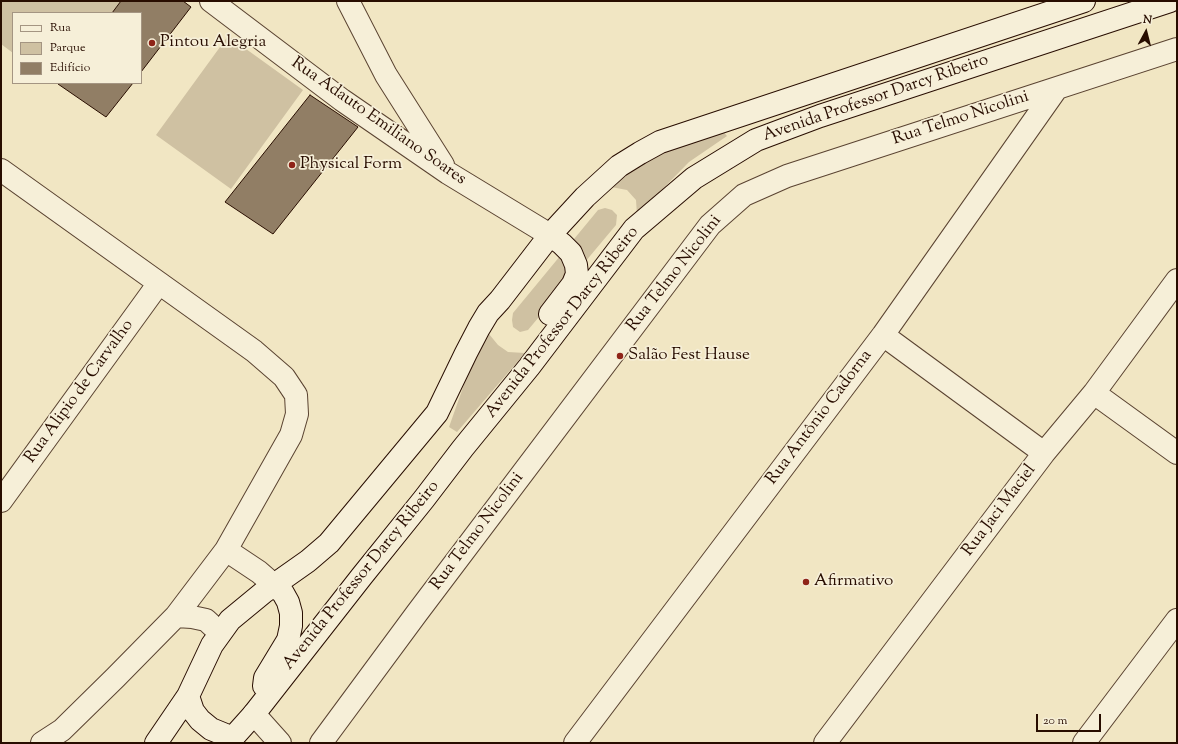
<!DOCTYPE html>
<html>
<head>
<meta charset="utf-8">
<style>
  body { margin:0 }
  #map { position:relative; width:1178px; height:744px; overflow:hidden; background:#f1e6c3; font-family:"Sorts Mill Goudy",serif }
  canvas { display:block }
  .frame { position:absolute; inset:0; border:2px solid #280d00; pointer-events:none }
  .legend { position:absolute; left:12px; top:12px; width:130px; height:72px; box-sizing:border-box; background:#f6efd8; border:1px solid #a49582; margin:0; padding:5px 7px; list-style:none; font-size:12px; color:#280d00 }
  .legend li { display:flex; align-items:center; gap:8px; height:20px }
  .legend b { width:20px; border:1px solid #a49582 }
  .north { position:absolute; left:1126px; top:12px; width:40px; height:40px; -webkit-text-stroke:3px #f6efd8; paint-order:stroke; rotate:7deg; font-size:11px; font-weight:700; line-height:16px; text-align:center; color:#280d00 }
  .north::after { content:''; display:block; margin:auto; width:14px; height:18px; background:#280d00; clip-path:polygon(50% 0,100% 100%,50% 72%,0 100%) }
  .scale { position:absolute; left:1036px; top:714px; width:65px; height:18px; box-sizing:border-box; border:2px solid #280d00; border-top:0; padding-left:5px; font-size:12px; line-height:14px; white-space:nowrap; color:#280d00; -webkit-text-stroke:3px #f6efd8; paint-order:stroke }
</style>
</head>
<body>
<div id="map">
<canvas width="1178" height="744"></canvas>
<div class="frame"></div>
<ul class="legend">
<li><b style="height:5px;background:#f6efd8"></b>Rua</li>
<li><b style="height:11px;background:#cfc1a2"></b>Parque</li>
<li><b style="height:11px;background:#917e65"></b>Edifício</li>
</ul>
<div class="north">N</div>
<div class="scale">20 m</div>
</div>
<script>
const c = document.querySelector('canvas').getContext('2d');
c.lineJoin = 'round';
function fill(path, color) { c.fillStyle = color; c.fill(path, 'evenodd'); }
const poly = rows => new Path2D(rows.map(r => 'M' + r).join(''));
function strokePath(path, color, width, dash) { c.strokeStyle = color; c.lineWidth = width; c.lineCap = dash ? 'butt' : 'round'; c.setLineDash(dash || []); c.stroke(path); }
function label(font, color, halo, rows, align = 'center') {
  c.font = font + ' "Sorts Mill Goudy",serif'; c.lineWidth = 3.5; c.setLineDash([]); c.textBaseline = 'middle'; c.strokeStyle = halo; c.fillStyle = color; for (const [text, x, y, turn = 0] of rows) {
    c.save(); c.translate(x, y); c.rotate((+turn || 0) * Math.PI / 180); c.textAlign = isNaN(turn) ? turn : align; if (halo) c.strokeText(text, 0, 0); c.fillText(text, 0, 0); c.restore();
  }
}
const green = poly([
  [1,1,121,1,112,13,13,13,13,53,1,44],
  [228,36,303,90,231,189,156,135],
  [716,123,727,136,689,162,637,215,636,200,627,190,606,186,632,167],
  [605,208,612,210,617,215,616,225,528,330,520,332,513,327,512,320,513,313,598,210],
  [488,324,489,334,498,345,508,352,525,353,457,432,449,427,477,348]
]);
const building = poly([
  [121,1,183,1,191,7,141,72,141,13,112,13,121,1],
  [59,83,133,83,106,117,58,84,59,83],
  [310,95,358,127,273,234,225,202,310,95]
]);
const minor = poly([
  [211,1,342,100,448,173,550,235],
  [348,1,386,75,443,165],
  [1,170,254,351,284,377,296,395,297,414,291,435,226,550,176,616,115,678,62,730,42,743],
  [883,335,1044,453],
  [1094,393,1177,453],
  [1,501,159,283],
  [226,550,259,572,274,585],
  [176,616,192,617,206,620,220,633],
  [321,743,417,613,710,225,744,195,787,176,1177,49],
  [575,743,883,335,1057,88],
  [825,743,1044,453,1094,393,1177,280],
  [1084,743,1177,620]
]);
const tertiary = poly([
  [254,714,280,743]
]);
const secondary = poly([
  [550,235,562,244,571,253,576,265,577,274,573,284,550,314],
  [264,686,265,678,288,640,291,626,291,613,288,602,283,593,274,585],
  [188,696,193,711,200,720,211,729,233,738],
  [156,743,188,696,212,645,230,620,264,592,308,561,329,543,437,413,466,353,479,328,488,313,500,300,550,235,585,197,619,166,640,153,660,142,1084,1],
  [228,743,254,714,362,576,424,499,463,448,529,367,634,229,694,178,756,140,820,116,1170,1]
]);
const markers = [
  [152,43,4,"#8f2418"],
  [292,165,4,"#8f2418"],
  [620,356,4,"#8f2418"],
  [806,582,4,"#8f2418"]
];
const poiNames = [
  ["Pintou Alegria",160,43],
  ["Physical Form",300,165],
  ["Salão Fest Hause",628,356],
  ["Afirmativo",814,582]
];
const streetNames = [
  ["Avenida Professor Darcy Ribeiro",876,99,-19],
  ["Rua Telmo Nicolini",961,119,-18],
  ["Rua Adauto Emiliano Soares",378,122,35],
  ["Rua Telmo Nicolini",675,274,-52],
  ["Avenida Professor Darcy Ribeiro",563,323,-52],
  ["Rua Alipio de Carvalho",80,392,-54],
  ["Rua Antônio Cadorna",820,418,-53],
  ["Rua Jaci Maciel",1000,511,-53],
  ["Rua Telmo Nicolini",478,532,-53],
  ["Avenida Professor Darcy Ribeiro",362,576,-51]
];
fill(green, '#cfc1a2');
fill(building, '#917e65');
strokePath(building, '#280d00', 1);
strokePath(minor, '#5a4331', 24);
strokePath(tertiary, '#5a4331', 24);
strokePath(secondary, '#280d00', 24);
strokePath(minor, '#f6efd8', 22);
strokePath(tertiary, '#f6efd8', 22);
strokePath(secondary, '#f6efd8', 22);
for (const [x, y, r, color] of markers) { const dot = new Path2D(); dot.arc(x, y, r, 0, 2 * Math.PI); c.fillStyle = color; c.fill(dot); strokePath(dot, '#f6efd8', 1.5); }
label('17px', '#280d00', '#f6efd8', poiNames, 'left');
label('17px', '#280d00', '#f6efd8', streetNames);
</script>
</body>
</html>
